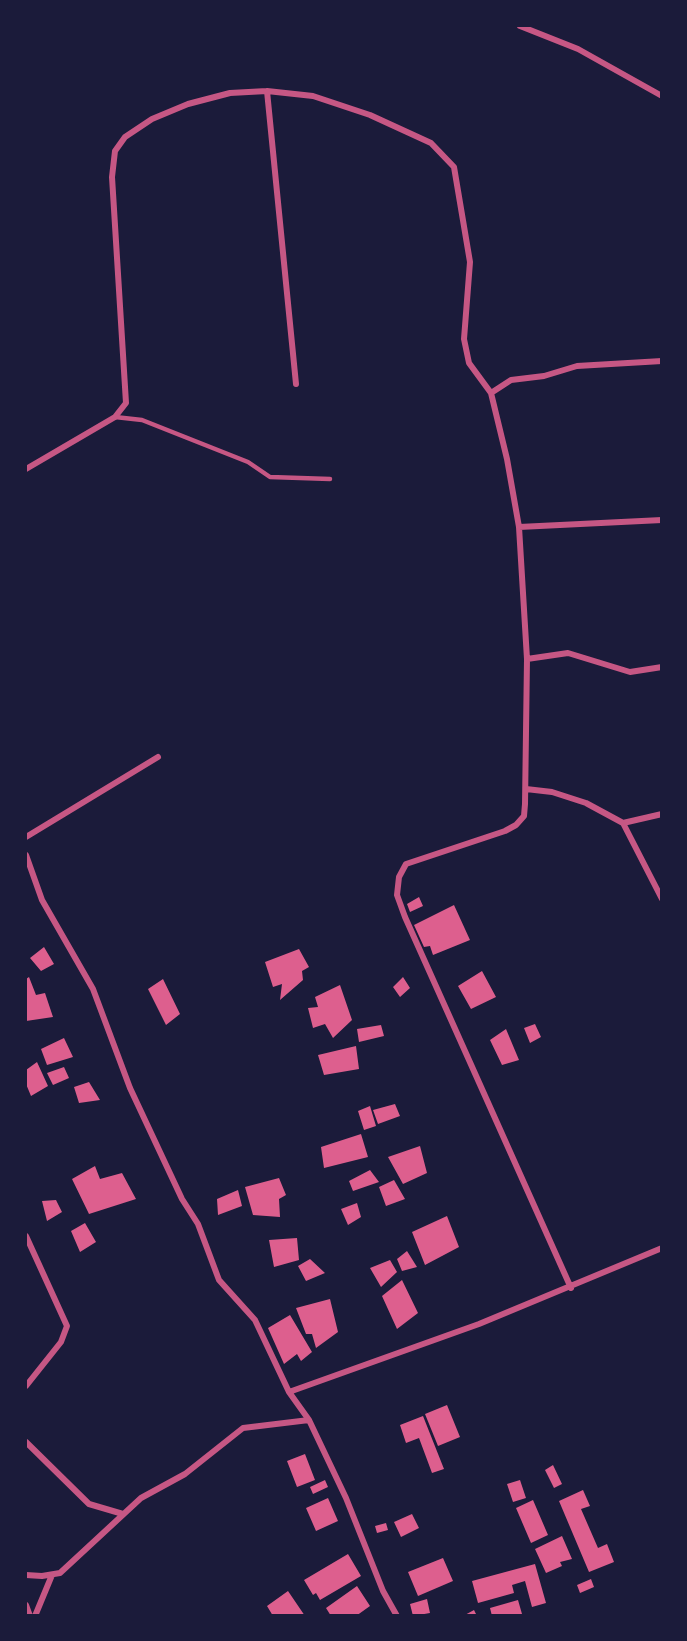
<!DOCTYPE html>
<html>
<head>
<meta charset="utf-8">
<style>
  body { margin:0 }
  #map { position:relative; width:687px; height:1641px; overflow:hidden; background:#1b1b3a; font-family:"Nunito Sans",sans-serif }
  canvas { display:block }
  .frame { position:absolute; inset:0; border:27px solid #1b1b3a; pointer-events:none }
</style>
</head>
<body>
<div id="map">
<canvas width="687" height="1641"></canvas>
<div class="frame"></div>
</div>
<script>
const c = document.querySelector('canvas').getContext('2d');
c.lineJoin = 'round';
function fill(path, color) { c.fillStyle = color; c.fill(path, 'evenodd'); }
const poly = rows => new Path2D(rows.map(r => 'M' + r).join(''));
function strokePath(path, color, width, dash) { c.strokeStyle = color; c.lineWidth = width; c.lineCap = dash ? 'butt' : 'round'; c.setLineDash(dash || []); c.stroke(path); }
const building = poly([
  [419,897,423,906,410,912,407,904],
  [454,905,470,940,433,955,430,946,424,947,414,925],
  [44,947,54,964,41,971,30,958],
  [299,949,309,967,302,971,303,980,280,1000,282,984,273,987,265,962],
  [482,971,496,997,471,1009,458,986],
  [29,977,36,995,45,993,53,1017,26,1021,26,979],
  [403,977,410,988,400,997,393,987],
  [163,979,180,1014,166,1025,148,989],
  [340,985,352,1020,333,1038,325,1024,313,1028,308,1008,318,1007,315,997],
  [535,1024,541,1037,530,1043,524,1028],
  [381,1025,384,1036,359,1042,357,1029],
  [506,1029,519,1060,502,1065,490,1040],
  [64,1038,73,1057,47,1065,41,1049],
  [356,1046,359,1069,324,1075,318,1055],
  [37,1062,48,1086,31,1096,26,1084,26,1070],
  [64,1067,69,1078,53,1085,47,1073],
  [89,1082,100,1100,79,1103,74,1087],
  [395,1104,400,1116,378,1124,373,1110],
  [370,1106,376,1126,364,1130,358,1111],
  [361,1134,368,1157,324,1168,321,1147],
  [420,1146,427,1173,403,1184,388,1157],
  [95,1166,100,1179,122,1173,136,1199,89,1214,72,1179],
  [370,1170,379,1182,353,1191,349,1181],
  [279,1178,286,1195,279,1199,280,1217,253,1215,245,1187],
  [394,1180,405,1199,386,1206,379,1187],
  [238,1190,242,1206,218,1215,217,1199],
  [56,1200,62,1212,47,1221,42,1201],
  [357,1203,361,1217,348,1225,341,1209],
  [447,1216,459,1247,425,1265,412,1232],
  [85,1223,96,1242,80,1252,71,1231],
  [297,1238,299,1260,274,1267,269,1240],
  [407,1251,417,1267,402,1271,397,1259],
  [310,1259,325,1273,306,1281,298,1266],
  [390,1260,397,1272,381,1287,370,1268],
  [402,1280,418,1313,397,1329,382,1296],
  [330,1299,338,1332,316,1348,312,1334,306,1334,296,1308],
  [290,1315,312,1352,301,1361,297,1354,284,1364,268,1328],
  [447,1405,460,1437,438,1446,425,1414],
  [423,1416,444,1469,432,1473,419,1438,406,1443,400,1425],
  [305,1454,315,1480,297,1487,287,1461],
  [553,1465,562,1484,554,1488,545,1470],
  [325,1480,328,1487,313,1494,310,1487],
  [520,1480,526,1498,513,1502,507,1484],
  [583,1490,590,1506,581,1509,598,1548,607,1544,614,1562,589,1572,559,1501],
  [328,1498,338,1521,316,1531,306,1508],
  [533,1500,548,1535,531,1543,516,1508],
  [412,1514,419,1528,401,1537,394,1522],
  [386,1523,388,1530,377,1533,375,1526],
  [562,1536,572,1559,560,1562,562,1566,546,1573,535,1549],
  [348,1554,361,1576,320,1600,316,1593,313,1595,304,1580],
  [443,1558,453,1581,418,1596,408,1572],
  [535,1564,546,1603,532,1607,525,1581,512,1585,514,1593,478,1603,472,1581],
  [591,1579,594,1587,580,1593,577,1585],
  [357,1586,370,1606,356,1616,331,1616,326,1608],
  [288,1591,305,1616,273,1616,267,1606],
  [427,1599,430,1613,413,1616,410,1604],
  [518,1600,522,1614,492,1616,490,1608],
  [474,1610,477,1616,463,1616]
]);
const service = poly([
  [115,417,142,420,248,462,270,477,330,479]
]);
const minor = poly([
  [520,26,578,49,662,96],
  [267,91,313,96,370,115,431,143,454,167,470,262,464,339,469,363,491,393,507,459,519,527,527,659,525,804,524,816,516,825,505,831,406,864,399,877,397,895,405,917,571,1288],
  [491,393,511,380,544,376,577,366,662,361],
  [26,469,115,417,126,403,112,177,115,151,125,137,152,119,188,104,230,93,267,91,296,384],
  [519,527,662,520],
  [527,659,568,653,630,672,662,667],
  [526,789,552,792,586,803,623,823,662,814],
  [623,823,662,899],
  [26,837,158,757],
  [26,855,42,900,93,989,130,1088,182,1199,198,1224,219,1280,255,1320,289,1392,309,1420,346,1498,383,1591,397,1616],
  [26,1236,67,1326,61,1342,26,1386],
  [289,1392,479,1324,662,1248],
  [26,1442,89,1504,123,1514],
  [26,1575,42,1576,60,1573,141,1498,185,1474,243,1428,309,1420],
  [26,1605,30,1616],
  [35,1616,52,1575]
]);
fill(building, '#dd5f8e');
strokePath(service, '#c65784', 4.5);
strokePath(minor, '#c65784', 6);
</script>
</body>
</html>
